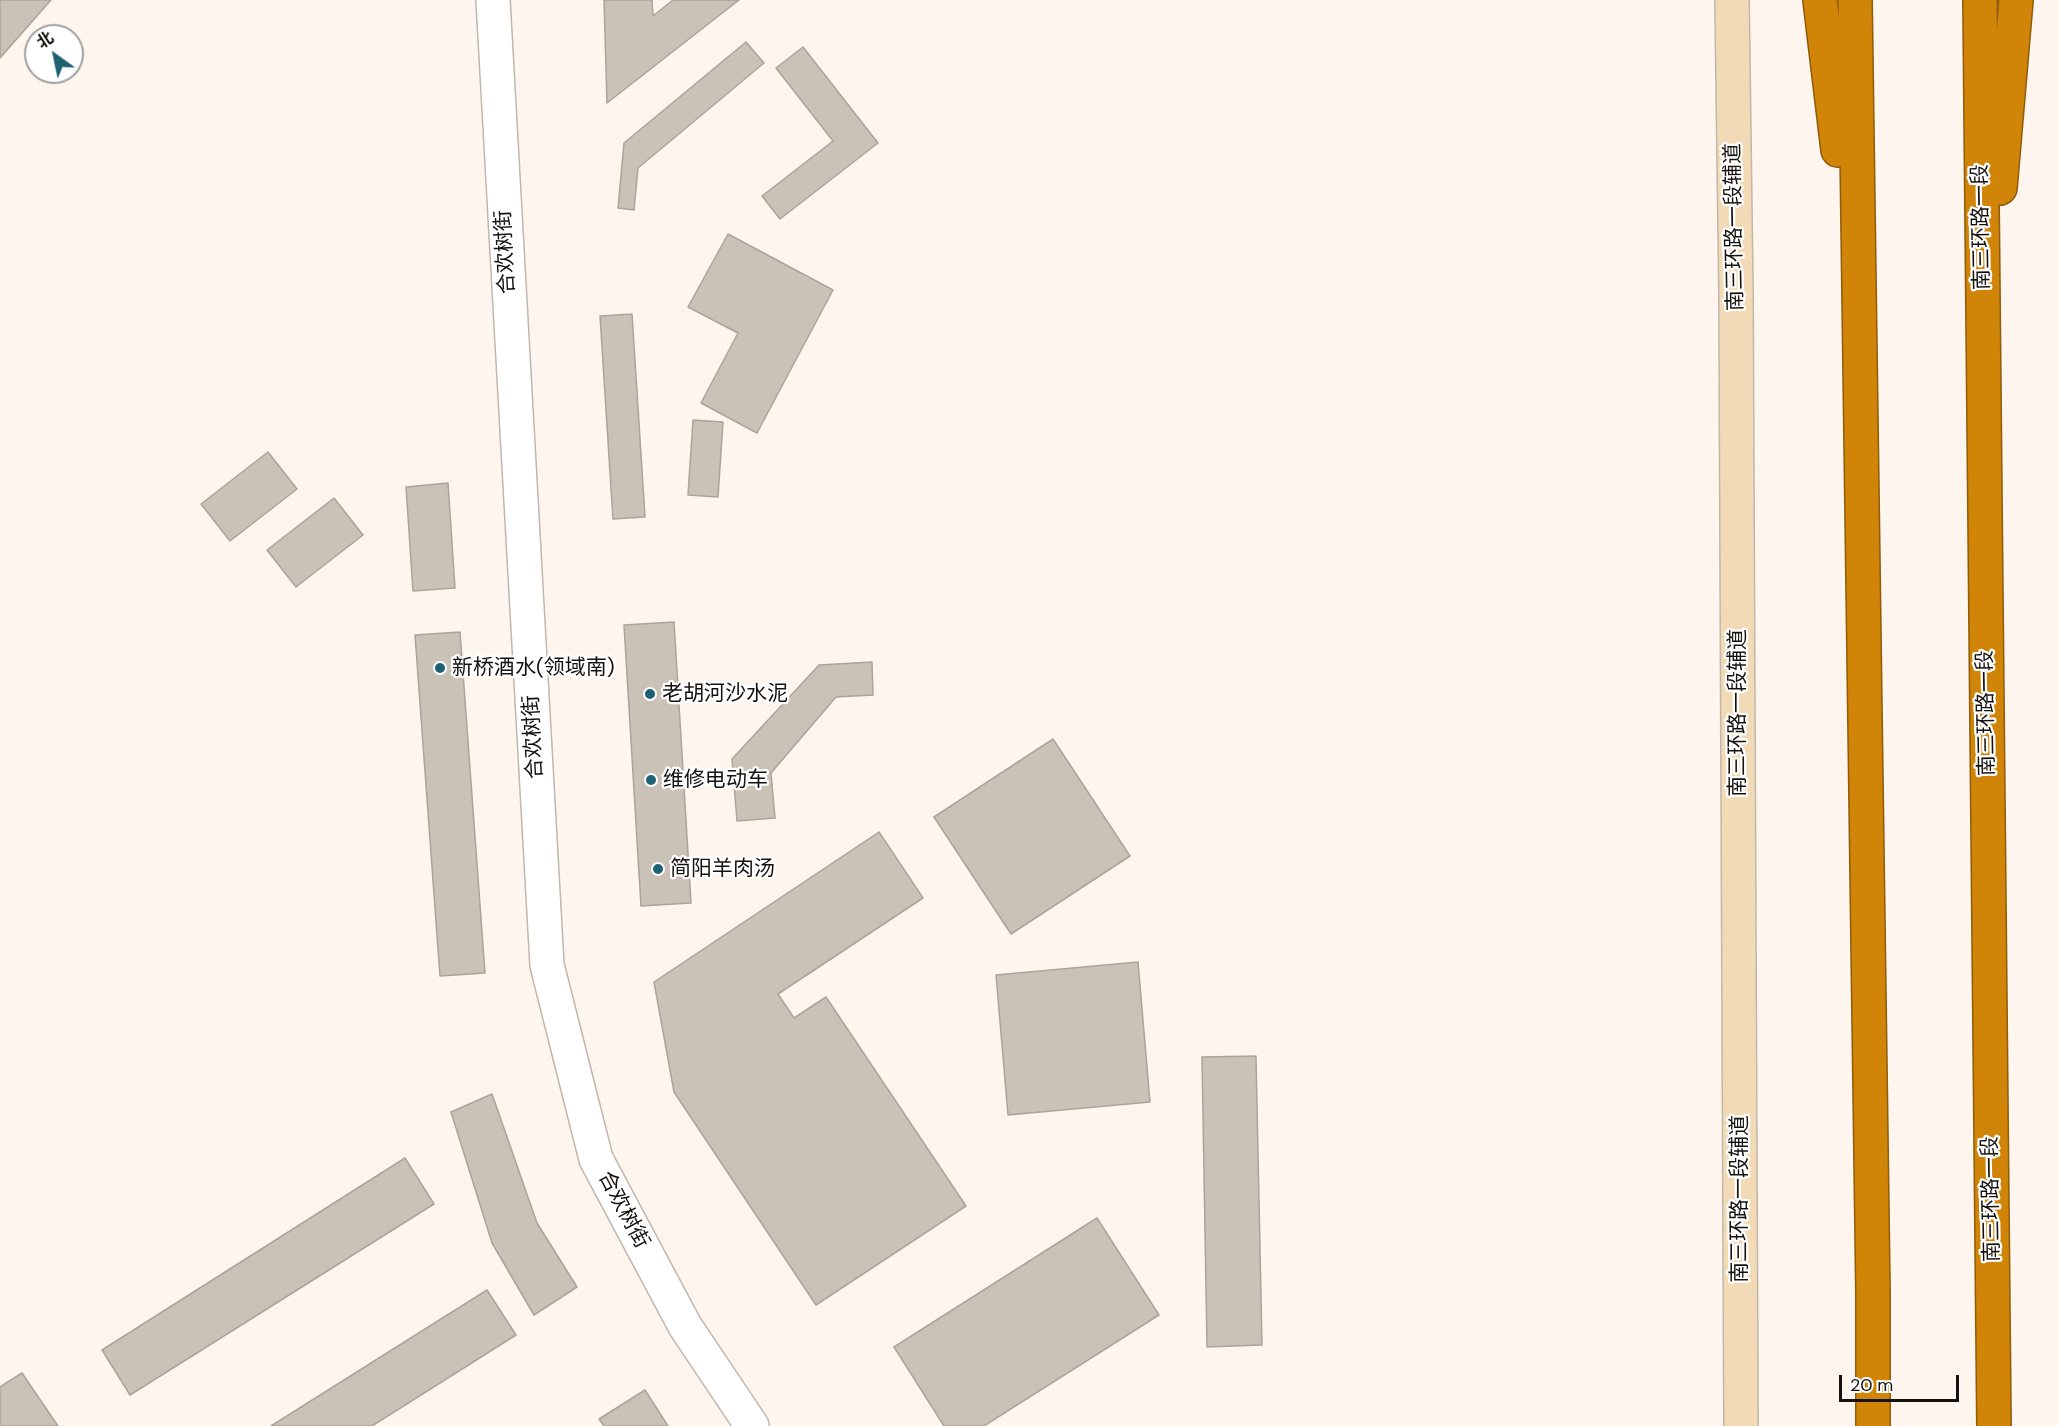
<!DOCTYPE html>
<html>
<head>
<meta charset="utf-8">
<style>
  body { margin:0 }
  #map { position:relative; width:2058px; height:1426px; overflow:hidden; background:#fef6ee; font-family:"DM Sans","Noto Sans SC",sans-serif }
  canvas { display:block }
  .north { position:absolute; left:24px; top:24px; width:60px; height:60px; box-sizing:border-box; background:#fff; border:2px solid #a1a09f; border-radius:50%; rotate:327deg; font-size:16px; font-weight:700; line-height:24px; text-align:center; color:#14110e }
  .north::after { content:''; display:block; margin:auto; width:21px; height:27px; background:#1d6173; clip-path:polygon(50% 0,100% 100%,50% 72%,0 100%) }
  .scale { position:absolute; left:1839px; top:1375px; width:120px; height:27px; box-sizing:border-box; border:3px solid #14110e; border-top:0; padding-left:8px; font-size:18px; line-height:21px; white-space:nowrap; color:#14110e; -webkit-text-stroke:4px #fff; paint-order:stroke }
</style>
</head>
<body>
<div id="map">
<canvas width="2058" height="1426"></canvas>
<div class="north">北</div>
<div class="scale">20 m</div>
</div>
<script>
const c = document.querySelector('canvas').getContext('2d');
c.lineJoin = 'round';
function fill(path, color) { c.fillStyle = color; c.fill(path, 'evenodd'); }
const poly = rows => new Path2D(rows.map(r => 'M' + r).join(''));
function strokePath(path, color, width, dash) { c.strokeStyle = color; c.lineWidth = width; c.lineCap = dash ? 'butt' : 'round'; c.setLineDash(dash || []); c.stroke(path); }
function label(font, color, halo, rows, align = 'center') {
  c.font = font + ' "DM Sans","Noto Sans SC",sans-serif'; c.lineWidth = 4.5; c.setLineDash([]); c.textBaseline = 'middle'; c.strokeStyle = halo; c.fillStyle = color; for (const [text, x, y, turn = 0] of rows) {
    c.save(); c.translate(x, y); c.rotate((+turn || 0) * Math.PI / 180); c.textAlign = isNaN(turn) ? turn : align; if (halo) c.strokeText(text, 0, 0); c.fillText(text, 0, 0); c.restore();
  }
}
const building = poly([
  [0,0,51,0,0,58,0,0],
  [604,0,652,0,653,16,673,0,739,0,607,103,604,0],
  [746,42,764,63,638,168,634,210,618,208,624,143,746,42],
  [803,47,878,143,780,219,762,196,833,141,776,68,803,47],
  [728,234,833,290,757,433,701,403,738,333,688,307,728,234],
  [632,314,645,517,613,519,600,316,632,314],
  [693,420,723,422,718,497,688,495,693,420],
  [268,452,297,489,230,541,201,504,268,452],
  [448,483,455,588,413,591,406,487,448,483],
  [334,498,363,535,296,587,267,550,334,498],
  [674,622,691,903,641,906,624,625,674,622],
  [460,632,485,973,440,976,415,635,460,632],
  [872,662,873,695,836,697,771,773,775,818,737,821,732,759,819,665,872,662],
  [1053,739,1130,856,1011,934,934,817,1053,739],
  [879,832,923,898,778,994,794,1018,826,997,966,1206,816,1305,674,1092,654,982,879,832],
  [1138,962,1150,1102,1008,1115,996,975,1138,962],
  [1256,1056,1262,1345,1207,1347,1202,1057,1256,1056],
  [492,1094,537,1223,577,1287,534,1315,492,1243,451,1112,492,1094],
  [405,1158,434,1204,130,1395,102,1350,405,1158],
  [1097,1218,1159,1315,984,1426,944,1426,894,1347,1097,1218],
  [487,1290,516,1335,372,1426,271,1426,487,1290],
  [22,1373,58,1426,0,1426,0,1387,22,1373],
  [645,1390,668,1426,604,1426,599,1419,645,1390]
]);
const street = poly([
  [493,0,547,965,596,1159,685,1326,752,1426]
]);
const secondary = poly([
  [1732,0,1736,294,1741,1426]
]);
const highway = poly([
  [1820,0,1838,150],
  [1855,0,1873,1294,1873,1426],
  [1980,0,1994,1426],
  [2000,188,2016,0]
]);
const markers = [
  [440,668,6,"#1d6173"],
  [650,694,6,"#1d6173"],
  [651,780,6,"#1d6173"],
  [658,869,6,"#1d6173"]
];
const streetNames = [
  ["南三环路一段辅道",1735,227,-91],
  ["南三环路一段",1982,227,-91],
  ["合欢树街",506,252,-93],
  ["南三环路一段辅道",1738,713,-90],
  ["南三环路一段",1987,713,-91],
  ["合欢树街",534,737,-93],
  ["南三环路一段辅道",1740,1199,-90],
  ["南三环路一段",1992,1199,-91],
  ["合欢树街",623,1210,62]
];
const poiNames = [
  ["新桥酒水(领域南)",452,668],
  ["老胡河沙水泥",662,694],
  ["维修电动车",663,780],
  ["简阳羊肉汤",670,869]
];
fill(building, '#cac1b7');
strokePath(building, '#aca39a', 1.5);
strokePath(street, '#c0b7ad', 36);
strokePath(secondary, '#c0b7ad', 36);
strokePath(highway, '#8e5c0a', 36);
strokePath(street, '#fff', 33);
strokePath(secondary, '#f1dab5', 33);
strokePath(highway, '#d08508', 33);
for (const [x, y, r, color] of markers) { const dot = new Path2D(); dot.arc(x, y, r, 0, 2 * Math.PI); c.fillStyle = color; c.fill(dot); strokePath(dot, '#fff', 2); }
label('21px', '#14110e', '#fff', streetNames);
label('21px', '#14110e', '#fff', poiNames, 'left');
</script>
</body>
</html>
